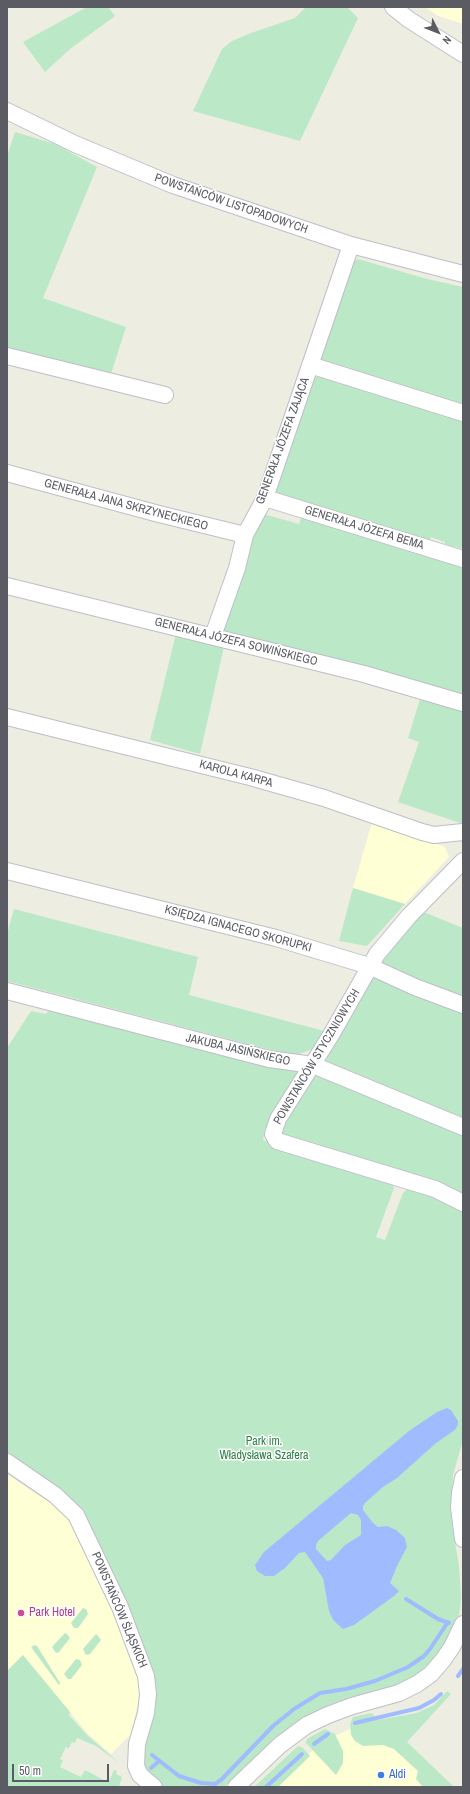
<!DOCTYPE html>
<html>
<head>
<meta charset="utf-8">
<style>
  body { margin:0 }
  #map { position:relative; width:470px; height:1794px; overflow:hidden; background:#edeee1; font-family:"Archivo Narrow",sans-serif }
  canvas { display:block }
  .frame { position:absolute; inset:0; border:8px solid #5a5b63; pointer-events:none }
  .north { position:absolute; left:418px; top:12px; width:40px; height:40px; -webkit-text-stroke:3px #fff; paint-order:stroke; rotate:132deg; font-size:11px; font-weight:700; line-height:16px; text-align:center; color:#5a5b63 }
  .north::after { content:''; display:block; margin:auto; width:14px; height:18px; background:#5a5b63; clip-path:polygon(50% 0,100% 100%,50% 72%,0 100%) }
  .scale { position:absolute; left:12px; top:1764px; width:97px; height:18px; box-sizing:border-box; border:2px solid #5a5b63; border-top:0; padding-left:5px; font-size:12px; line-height:14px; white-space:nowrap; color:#5a5b63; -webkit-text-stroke:3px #fff; paint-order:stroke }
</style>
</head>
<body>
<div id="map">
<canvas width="470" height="1794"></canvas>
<div class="frame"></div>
<div class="north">N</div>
<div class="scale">50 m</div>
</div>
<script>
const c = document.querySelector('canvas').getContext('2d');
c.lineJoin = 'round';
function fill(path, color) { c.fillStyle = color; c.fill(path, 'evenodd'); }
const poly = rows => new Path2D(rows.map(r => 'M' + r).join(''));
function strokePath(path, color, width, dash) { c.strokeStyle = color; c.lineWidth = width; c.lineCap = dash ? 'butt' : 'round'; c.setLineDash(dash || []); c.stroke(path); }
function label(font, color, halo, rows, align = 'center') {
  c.font = font + ' "Archivo Narrow",sans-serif'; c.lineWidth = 3; c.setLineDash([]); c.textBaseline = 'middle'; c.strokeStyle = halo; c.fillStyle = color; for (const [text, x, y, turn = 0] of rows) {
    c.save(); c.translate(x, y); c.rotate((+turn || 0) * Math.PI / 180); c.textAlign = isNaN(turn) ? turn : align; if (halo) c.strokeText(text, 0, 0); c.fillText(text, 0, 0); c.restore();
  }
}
const commercial = poly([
  [426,7,463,7,463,24,436,15],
  [373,819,445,847,449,857,405,904,353,888],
  [8,1475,66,1513,92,1561,119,1622,137,1671,140,1694,131,1734,111,1754,88,1734,23,1655,7,1671],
  [363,1723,445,1787,273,1787,322,1742]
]);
const green = poly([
  [87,7,108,7,115,16,70,49,45,72,23,42],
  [306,7,347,7,358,18,300,141,193,111,222,49,232,41,251,33,295,18],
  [15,132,55,144,97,167,43,298,126,327,110,377,7,349,7,156],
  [358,259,427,279,463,287,463,408,319,360,350,263],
  [318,376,463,419,463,549,444,544,445,542,431,537,430,540,279,497,276,491,311,380],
  [303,512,463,562,463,699,229,636,222,627,260,513,299,524],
  [177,630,225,642,200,754,150,740],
  [421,696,463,709,463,824,398,802,419,742,408,738],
  [353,888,405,904,367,946,339,941],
  [14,909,198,957,189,995,324,1031,315,1048,294,1056,7,981,7,934],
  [421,911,463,928,463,1001,378,963],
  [371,973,463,1009,463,1124,324,1064],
  [50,1009,127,1029,129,1031,302,1070,289,1095,265,1129,263,1140,302,1155,390,1179,394,1188,376,1237,385,1240,403,1193,411,1186,463,1209,463,1440,453,1475,451,1508,452,1524,459,1566,461,1598,459,1615,452,1633,442,1650,420,1672,408,1680,389,1688,337,1702,315,1712,224,1787,163,1787,146,1774,140,1762,152,1699,93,1537,7,1455,7,1048,31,1011,46,1014],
  [322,1071,463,1132,463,1199,281,1135,279,1126,312,1075],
  [83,1608,86,1609,88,1614,78,1628,74,1628,71,1623],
  [65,1633,67,1634,70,1638,59,1652,56,1653,52,1647],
  [96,1634,98,1636,101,1640,90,1654,86,1655,83,1649],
  [35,1645,37,1646,60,1683,59,1685,31,1647],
  [23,1655,70,1712,69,1715,87,1735,119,1763,96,1746,77,1738,75,1743,72,1742,69,1748,66,1747,60,1759,63,1760,60,1767,81,1777,85,1770,106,1781,107,1779,110,1779,114,1770,117,1771,116,1774,122,1777,119,1787,7,1787,7,1671],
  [76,1659,80,1660,82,1665,71,1679,68,1679,64,1674],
  [447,1691,451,1694,407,1742,454,1787,423,1787,416,1779,418,1771,394,1749,383,1745,363,1746,355,1741,351,1735,350,1724,353,1717,372,1713,378,1720,417,1713,434,1705],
  [325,1729,335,1734,343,1751,343,1763,336,1775,306,1743,307,1739],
  [298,1746,303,1748,310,1756,278,1787,254,1787]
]);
const water = poly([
  [447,1408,451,1410,458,1421,458,1425,455,1430,436,1443,397,1478,383,1487,365,1503,363,1506,363,1510,373,1523,378,1527,387,1526,396,1530,405,1538,407,1547,398,1564,390,1583,399,1591,394,1596,354,1625,343,1629,333,1620,329,1611,323,1578,305,1552,299,1553,285,1568,274,1576,265,1576,257,1571,255,1565,264,1552,409,1431,437,1412],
  [351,1513,358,1515,361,1520,361,1535,345,1545,331,1560,327,1561,316,1549,316,1545,318,1541]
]);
const stream = poly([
  [406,1599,438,1619,449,1623],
  [458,1676,463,1669],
  [355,1723,419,1708,434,1700,441,1694],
  [314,1744,328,1734],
  [152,1755,179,1776,201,1783,215,1784,222,1779,273,1726,294,1709,320,1693,346,1689,375,1681,408,1667,424,1656,430,1649,448,1622],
  [151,1768,158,1762],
  [266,1787,302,1754]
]);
const minor = poly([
  [393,7,408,19,463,54],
  [7,111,75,144,173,185,351,245,463,274],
  [7,356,165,395],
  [310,365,463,413],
  [7,473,159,514,245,535],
  [265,498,463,559],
  [7,586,364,674,463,703],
  [213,636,237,568,245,535,265,498,351,245],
  [7,717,250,777,324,798,422,832,434,835,463,832],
  [463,861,409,916,377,954,331,1035,278,1119,273,1134,277,1141,435,1189,463,1203],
  [7,871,276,938,369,966,415,987,463,1005],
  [7,991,269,1059,313,1065,463,1127],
  [7,1462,55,1495,76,1515,120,1607,146,1676,148,1694,146,1713,137,1744,136,1766,140,1775,154,1787],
  [463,1478,460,1493,459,1507,463,1539],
  [236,1787,280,1745,307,1725,328,1715,352,1706,399,1693,417,1684,431,1674,443,1660,452,1647,463,1624]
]);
const markers = [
  [21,1613,4,"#d1479c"],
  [381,1775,4,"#3f7fe0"]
];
const streetNames = [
  ["POWSTAŃCÓW LISTOPADOWYCH",231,204,19],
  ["GENERAŁA JÓZEFA ZAJĄCA",283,441,-70],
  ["GENERAŁA JANA SKRZYNECKIEGO",126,505,15],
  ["GENERAŁA JÓZEFA BEMA",364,528,17],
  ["GENERAŁA JÓZEFA SOWIŃSKIEGO",236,642,14],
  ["KAROLA KARPA",236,774,15],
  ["KSIĘDZA IGNACEGO SKORUPKI",238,929,15],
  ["JAKUBA JASIŃSKIEGO",238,1050,13],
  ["POWSTAŃCÓW STYCZNIOWYCH",317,1057,-59],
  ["POWSTAŃCÓW ŚLĄSKICH",119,1610,67]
];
const parkNames = [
  ["Park im.",264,1442],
  ["Władysława Szafera",264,1456]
];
const hotelNames = [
  ["Park Hotel",29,1613]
];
const shopNames = [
  ["Aldi",389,1775]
];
fill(commercial, '#feffd5');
fill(green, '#bbe8c7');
fill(water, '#a0bcff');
strokePath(stream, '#a0bcff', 4);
strokePath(minor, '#bebfc6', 18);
strokePath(minor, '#fff', 16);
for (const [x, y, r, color] of markers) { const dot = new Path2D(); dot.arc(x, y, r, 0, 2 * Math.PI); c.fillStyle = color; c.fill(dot); strokePath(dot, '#fff', 1.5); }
label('12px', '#5a5b63', '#fff', streetNames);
label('12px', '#2c8146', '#fff', parkNames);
label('12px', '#b23c85', '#fff', hotelNames, 'left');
label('12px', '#366cbe', '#fff', shopNames, 'left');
</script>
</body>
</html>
